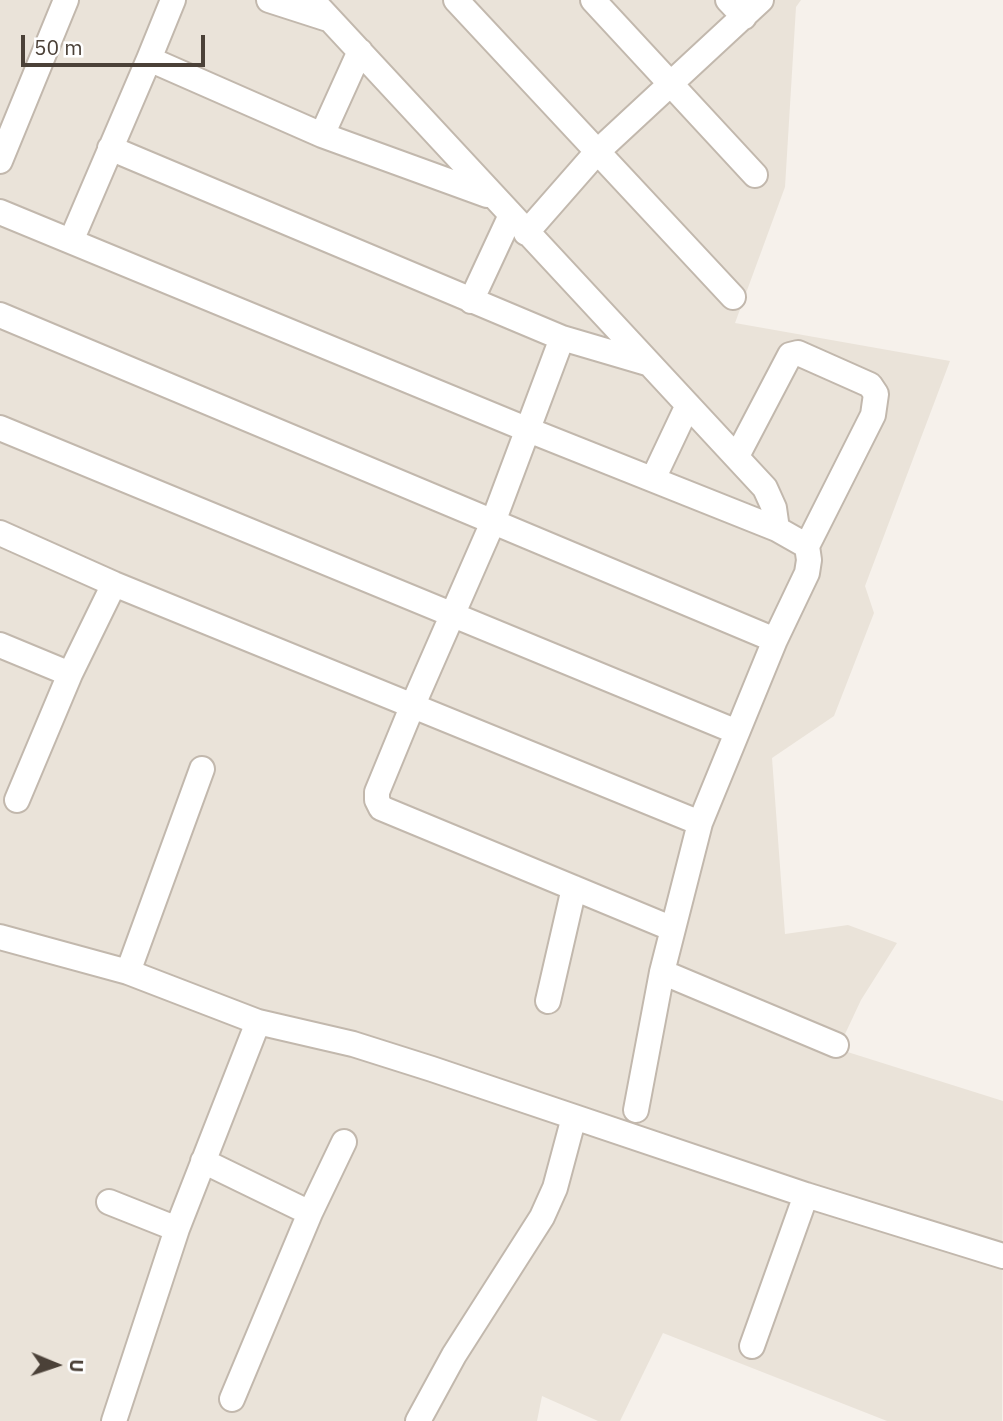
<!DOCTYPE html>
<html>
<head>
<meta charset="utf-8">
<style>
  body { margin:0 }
  #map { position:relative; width:1003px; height:1421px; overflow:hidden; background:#f6f1eb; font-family:"IBM Plex Sans",sans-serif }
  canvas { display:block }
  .north { position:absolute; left:21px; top:1330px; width:70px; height:70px; -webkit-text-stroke:5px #fff; paint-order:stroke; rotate:92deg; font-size:19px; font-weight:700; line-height:28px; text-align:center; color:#4b4138 }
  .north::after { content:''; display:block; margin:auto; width:24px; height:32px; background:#4b4138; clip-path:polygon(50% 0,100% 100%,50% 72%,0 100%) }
  .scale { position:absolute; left:21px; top:35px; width:184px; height:32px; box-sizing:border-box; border:4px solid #4b4138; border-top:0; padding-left:9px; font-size:21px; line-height:24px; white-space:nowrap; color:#4b4138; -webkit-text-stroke:5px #fff; paint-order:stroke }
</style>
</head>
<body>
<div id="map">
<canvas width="1003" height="1421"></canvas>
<div class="north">U</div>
<div class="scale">50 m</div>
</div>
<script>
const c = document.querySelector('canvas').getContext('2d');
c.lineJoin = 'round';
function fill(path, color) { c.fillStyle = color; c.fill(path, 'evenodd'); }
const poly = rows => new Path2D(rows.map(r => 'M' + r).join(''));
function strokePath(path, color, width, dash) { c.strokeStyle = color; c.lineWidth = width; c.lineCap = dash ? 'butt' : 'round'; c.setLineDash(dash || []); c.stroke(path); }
const residential = poly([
  [0,0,801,0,796,7,785,187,735,323,950,361,865,586,874,613,834,716,772,758,785,934,848,925,897,943,861,1000,838,1049,1003,1101,1002,1421,887,1421,663,1333,620,1421,598,1421,542,1396,537,1421,0,1421]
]);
const minor = poly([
  [269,0,328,19],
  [456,0,733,297],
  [593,0,755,175],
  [728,0,744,17],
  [149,59,173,0],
  [322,135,360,51],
  [110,148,562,338,647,363],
  [0,161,66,0],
  [0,212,526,429,777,529],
  [526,233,597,152,761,0],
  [71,241,149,59,322,135,487,195],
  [471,301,511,215],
  [0,315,775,640],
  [562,338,493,522,412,707,377,792,377,800,381,808,673,929],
  [0,428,737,732],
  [737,456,790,355,798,353,870,385,876,394,873,415,807,546],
  [653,479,688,405],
  [0,533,114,584,700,823,775,640,807,573,809,560,807,546,777,529,774,508,765,488,312,0],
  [0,645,70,674,114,584],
  [17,800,70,674],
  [0,937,128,972,258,1022,353,1044,432,1069,806,1195,1003,1256],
  [128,972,202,769],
  [662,972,836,1045],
  [548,1001,574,888],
  [636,1110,662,972,700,823],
  [203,1161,310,1213],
  [109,1202,177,1229],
  [752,1346,806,1195],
  [232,1399,310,1213,344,1142],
  [114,1421,177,1229,258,1022],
  [418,1421,454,1355,542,1217,555,1188,574,1117]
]);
fill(residential, '#eae3d9');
strokePath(minor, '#c2b8ad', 28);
strokePath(minor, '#fff', 24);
</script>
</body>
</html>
